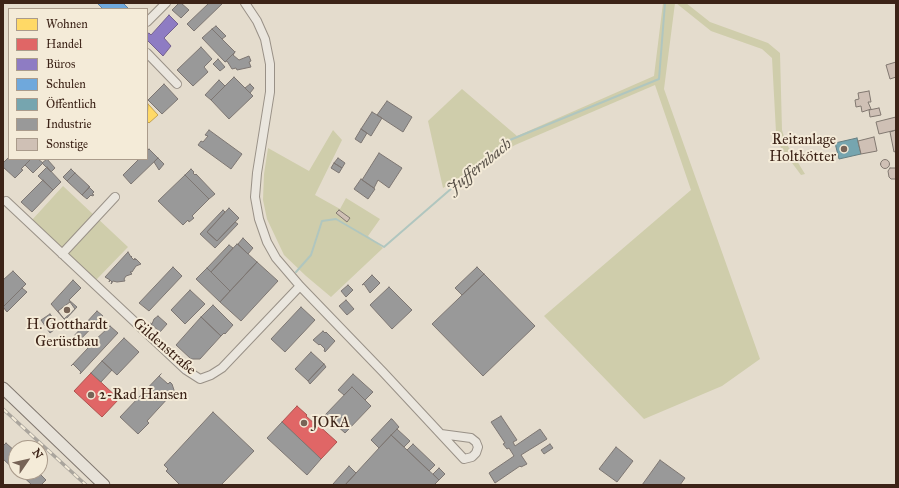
<!DOCTYPE html>
<html>
<head>
<meta charset="utf-8">
<style>
  body { margin:0 }
  #map { position:relative; width:899px; height:488px; overflow:hidden; background:#e4dccd; font-family:"IM FELL Great Primer",serif }
  canvas { display:block }
  .frame { position:absolute; inset:0; border:4px solid #3c2317; pointer-events:none }
  .legend { position:absolute; left:8px; top:8px; width:140px; height:152px; box-sizing:border-box; background:#f4ebd8; border:1px solid #aa9b8b; margin:0; padding:5px 7px; list-style:none; font-size:12px; color:#3c2317 }
  .legend li { display:flex; align-items:center; gap:8px; height:20px }
  .legend b { width:20px; border:1px solid #aa9b8b }
  .north { position:absolute; left:8px; top:440px; width:40px; height:40px; box-sizing:border-box; background:#f4ebd8; border:1px solid #aa9b8b; border-radius:50%; rotate:56deg; font-size:11px; font-weight:700; line-height:16px; text-align:center; color:#3c2317 }
  .north::after { content:''; display:block; margin:auto; width:14px; height:18px; background:#776457; clip-path:polygon(50% 0,100% 100%,50% 72%,0 100%) }
</style>
</head>
<body>
<div id="map">
<canvas width="899" height="488"></canvas>
<div class="frame"></div>
<ul class="legend">
<li><b style="height:11px;background:#ffd966"></b>Wohnen</li>
<li><b style="height:11px;background:#e06666"></b>Handel</li>
<li><b style="height:11px;background:#8e7cc3"></b>Büros</li>
<li><b style="height:11px;background:#6fa8dc"></b>Schulen</li>
<li><b style="height:11px;background:#76a5af"></b>Öffentlich</li>
<li><b style="height:11px;background:#999"></b>Industrie</li>
<li><b style="height:11px;background:#cfc0b5"></b>Sonstige</li>
</ul>
<div class="north">N</div>
</div>
<script>
const c = document.querySelector('canvas').getContext('2d');
c.lineJoin = 'round';
function fill(path, color) { c.fillStyle = color; c.fill(path, 'evenodd'); }
const poly = rows => new Path2D(rows.map(r => 'M' + r).join(''));
function strokePath(path, color, width, dash) { c.strokeStyle = color; c.lineWidth = width; c.lineCap = dash ? 'butt' : 'round'; c.setLineDash(dash || []); c.stroke(path); }
function label(font, color, halo, rows, align = 'center') {
  c.font = font + ' "IM FELL Great Primer",serif'; c.lineWidth = 4; c.setLineDash([]); c.textBaseline = 'middle'; c.strokeStyle = halo; c.fillStyle = color; for (const [text, x, y, turn = 0] of rows) {
    c.save(); c.translate(x, y); c.rotate((+turn || 0) * Math.PI / 180); c.textAlign = isNaN(turn) ? turn : align; if (halo) c.strokeText(text, 0, 0); c.fillText(text, 0, 0); c.restore();
  }
}
const green = poly([
  [663,3,675,3,664,89,760,359,722,386,644,419,544,316,691,190,655,85,515,145,443,188,428,121,462,89,517,136,654,76],
  [676,3,686,3,710,22,768,43,780,53,782,130,786,143,805,174,801,175,781,148,776,132,772,58,762,49,711,31],
  [333,130,342,140,315,195,340,209,346,198,380,219,368,236,383,248,331,297,306,276,284,255,267,219,263,200,264,174,268,148,309,171],
  [63,186,128,247,96,280,32,220]
]);
const homes = poly([
  [148,104,158,115,149,123,147,121,148,104]
]);
const shops = poly([
  [91,373,119,399,102,417,74,391,91,373],
  [297,406,307,415,306,416,316,425,317,424,337,442,321,459,282,422,297,406]
]);
const offices = poly([
  [169,15,178,24,164,38,171,46,163,56,147,40,147,34,149,33,151,35,169,15]
]);
const schools = poly([
  [97,3,123,3,129,9,103,9,97,3]
]);
const public = poly([
  [857,138,861,154,839,159,835,143,857,138]
]);
const industry = poly([
  [179,3,181,3,189,10,181,18,172,10,179,3],
  [209,3,223,3,194,31,187,24,209,3],
  [216,26,226,36,222,39,212,29,216,26],
  [212,29,235,52,225,62,202,38,212,29],
  [201,47,212,59,204,67,208,72,193,86,177,70,201,47],
  [235,52,233,55,239,60,249,56,251,61,249,62,251,67,237,70,236,68,232,69,227,61,225,62,235,52],
  [218,59,225,67,220,71,213,64,218,59],
  [234,77,253,96,229,119,211,100,234,77],
  [219,80,225,86,211,100,205,95,219,80],
  [164,84,178,99,162,114,148,100,164,84],
  [250,84,254,88,250,93,245,88,250,84],
  [387,101,412,117,403,132,377,115,387,101],
  [372,112,382,118,371,136,361,129,372,112],
  [361,129,367,133,361,143,355,139,361,129],
  [209,130,242,154,231,169,198,145,201,141,203,142,208,136,205,135,209,130],
  [149,149,158,158,131,184,123,175,139,159,147,159,147,151,149,149],
  [379,153,402,168,389,188,378,180,374,188,362,180,379,153],
  [9,157,9,159,31,159,21,169,23,170,15,178,3,167,3,163,9,157],
  [158,158,164,164,159,170,154,162,158,158],
  [338,158,345,163,342,168,334,163,338,158],
  [31,159,38,159,43,163,33,173,25,165,31,159],
  [47,159,55,168,51,172,42,163,47,159],
  [334,163,342,168,339,173,331,168,334,163],
  [47,167,61,182,53,190,38,176,47,167],
  [71,169,75,173,67,181,63,177,71,169],
  [191,169,194,172,193,173,195,175,196,174,215,194,209,199,185,175,191,169],
  [75,173,90,187,82,195,67,181,75,173],
  [185,175,209,199,192,216,194,218,189,222,188,220,183,225,158,201,185,175],
  [361,179,375,189,368,199,354,189,361,179],
  [43,180,53,190,32,212,21,202,43,180],
  [89,187,94,192,92,194,94,195,92,196,91,195,87,199,82,195,89,187],
  [229,208,239,218,217,241,207,232,229,208],
  [223,210,225,212,207,232,217,241,235,222,238,224,215,248,200,234,223,210],
  [243,238,253,248,248,254,238,244,243,238],
  [237,244,257,262,230,291,211,272,237,244],
  [229,245,233,248,211,272,207,268,229,245],
  [128,252,131,257,132,256,131,257,134,260,135,258,135,260,136,259,141,264,136,266,132,272,130,272,132,274,126,276,124,279,125,281,117,282,113,281,111,284,112,282,110,280,109,282,110,280,105,277,128,252],
  [257,262,278,281,241,321,220,302,257,262],
  [173,267,182,276,149,311,139,303,173,267],
  [477,267,484,274,462,295,455,288,477,267],
  [207,268,230,291,220,302,196,279,207,268],
  [13,271,26,284,3,307,3,280,13,271],
  [484,274,535,326,483,376,432,324,484,274],
  [372,275,380,283,370,293,364,284,362,285,372,275],
  [73,280,81,288,69,300,77,307,65,320,51,304,73,280],
  [348,285,353,290,346,297,341,291,348,285],
  [389,287,412,310,392,329,370,305,389,287],
  [22,288,27,292,7,312,3,307,22,288],
  [190,290,205,304,185,324,171,310,190,290],
  [346,300,354,309,347,315,339,306,346,300],
  [70,302,75,309,64,319,58,311,70,302],
  [213,305,233,325,225,334,224,333,221,336,201,317,213,305],
  [301,307,315,320,285,352,271,339,301,307],
  [97,311,103,316,77,343,72,338,97,311],
  [50,314,59,326,50,333,41,320,50,314],
  [158,316,167,324,160,332,150,323,152,324,154,319,158,316],
  [201,317,221,336,200,359,191,359,176,345,201,317],
  [110,326,118,333,80,374,81,372,73,364,71,366,88,348,87,346,91,342,92,343,110,326],
  [323,331,325,333,326,332,335,341,325,352,324,350,325,349,320,344,319,345,313,340,323,331],
  [124,338,139,352,117,375,102,361,124,338],
  [311,352,324,364,308,381,295,369,311,352],
  [102,361,112,370,101,382,91,373,102,361],
  [324,364,326,367,310,384,308,381,324,364],
  [161,374,159,376,168,384,170,382,172,384,174,390,173,396,171,399,169,397,147,421,149,423,138,434,120,417,161,374],
  [353,374,373,392,365,400,352,387,344,395,338,390,353,374],
  [352,387,371,406,345,433,325,415,352,387],
  [213,412,254,451,221,485,180,485,166,471,168,469,164,465,213,412],
  [501,416,517,440,513,442,515,446,540,429,547,439,521,455,527,464,521,467,520,466,495,483,489,473,514,456,509,448,507,449,503,444,505,443,491,422,501,416],
  [391,419,392,419,399,427,379,448,371,440,391,419],
  [282,422,321,459,307,475,267,438,282,422],
  [397,429,410,441,404,447,391,435,397,429],
  [391,435,439,480,434,485,345,485,391,435],
  [6,443,16,452,16,471,3,459,3,446,6,443],
  [413,444,435,465,429,471,407,450,413,444],
  [550,444,553,448,544,454,541,450,550,444],
  [616,447,633,461,617,482,599,469,616,447],
  [660,460,685,478,680,485,642,485,660,460],
  [349,466,356,473,345,485,334,485,333,484,349,466],
  [439,468,445,474,439,480,433,474,439,468],
  [18,472,38,472,46,480,41,485,32,485,18,472]
]);
const stream = poly([
  [296,272,311,255,322,221,336,219,384,247,505,142,659,79,665,3]
]);
const building = poly([
  [896,62,896,77,890,79,886,65,896,62],
  [869,91,871,102,868,102,871,109,862,112,861,106,856,107,855,100,859,99,858,93,869,91],
  [879,108,881,115,870,117,869,110,879,108],
  [896,117,896,130,879,134,876,122,896,117],
  [896,130,896,151,894,152,890,132,896,130],
  [874,137,877,151,861,154,858,141,874,137],
  '880.5 164a4.5 4.5 0 1 1 9 0a4.5 4.5 0 1 1-9 0Z',
  [890,168,896,168,896,179,891,179,889,177,888,171,890,168],
  [339,210,350,218,347,222,336,213,339,210]
]);
const minor = poly([
  [245,3,257,21,265,39,270,64,270,92,257,173,255,197,259,219,267,242,276,258,300,286,383,372,464,459,472,457,476,453,478,447,476,442,471,438,441,434],
  [147,22,166,3],
  [147,53,177,84],
  [6,201,186,370,200,379,211,375,222,368,300,286],
  [62,254,115,197]
]);
const major = poly([
  [3,388,104,485]
]);
const rail = poly([
  [3,409,86,485]
]);
const markers = [
  [844,149,4,"#776457"],
  [67,310,4,"#776457"],
  [91,395,4,"#776457"],
  [304,423,4,"#776457"]
];
const poiNames = [
  ["Reitanlage",836,140,"right"],
  ["Holtkötter",836,157,"right"],
  ["H. Gotthardt",67,325,"center"],
  ["Gerüstbau",67,342,"center"],
  ["2-Rad Hansen",99,395],
  ["JOKA",312,423]
];
const streetNames = [
  ["Gildenstraße",164,347,41]
];
const waterNames = [
  ["Juffernbach",480,167,-39]
];
fill(green, '#cfcdab');
fill(homes, '#ffd966');
strokePath(homes, '#c4a24e', 1);
fill(shops, '#e06666');
strokePath(shops, '#af524e', 1);
fill(offices, '#8e7cc3');
strokePath(offices, '#75618f', 1);
fill(schools, '#6fa8dc');
strokePath(schools, '#6080a1', 1);
fill(public, '#76a5af');
strokePath(public, '#657e81', 1);
fill(industry, '#999');
strokePath(industry, '#7d7672', 1);
strokePath(stream, '#b0c6bf', 2);
fill(building, '#cfc0b5');
strokePath(building, '#817870', 1);
strokePath(minor, '#999187', 10);
strokePath(major, '#817870', 13);
strokePath(minor, '#eae6de', 8);
strokePath(major, '#e7e2d9', 11);
strokePath(rail, '#aaa59d', 3.5);
strokePath(rail, '#f4ebd8', 2, [6]);
for (const [x, y, r, color] of markers) { const dot = new Path2D(); dot.arc(x, y, r, 0, 2 * Math.PI); c.fillStyle = color; c.fill(dot); strokePath(dot, '#f4ebd8', 1.5); }
label('15px', '#3c2317', '#f4ebd8', poiNames, 'left');
label('15px', '#3c2317', '#f4ebd8', streetNames);
label('italic 16px', '#585148', '#f4ebd8', waterNames);
</script>
</body>
</html>
